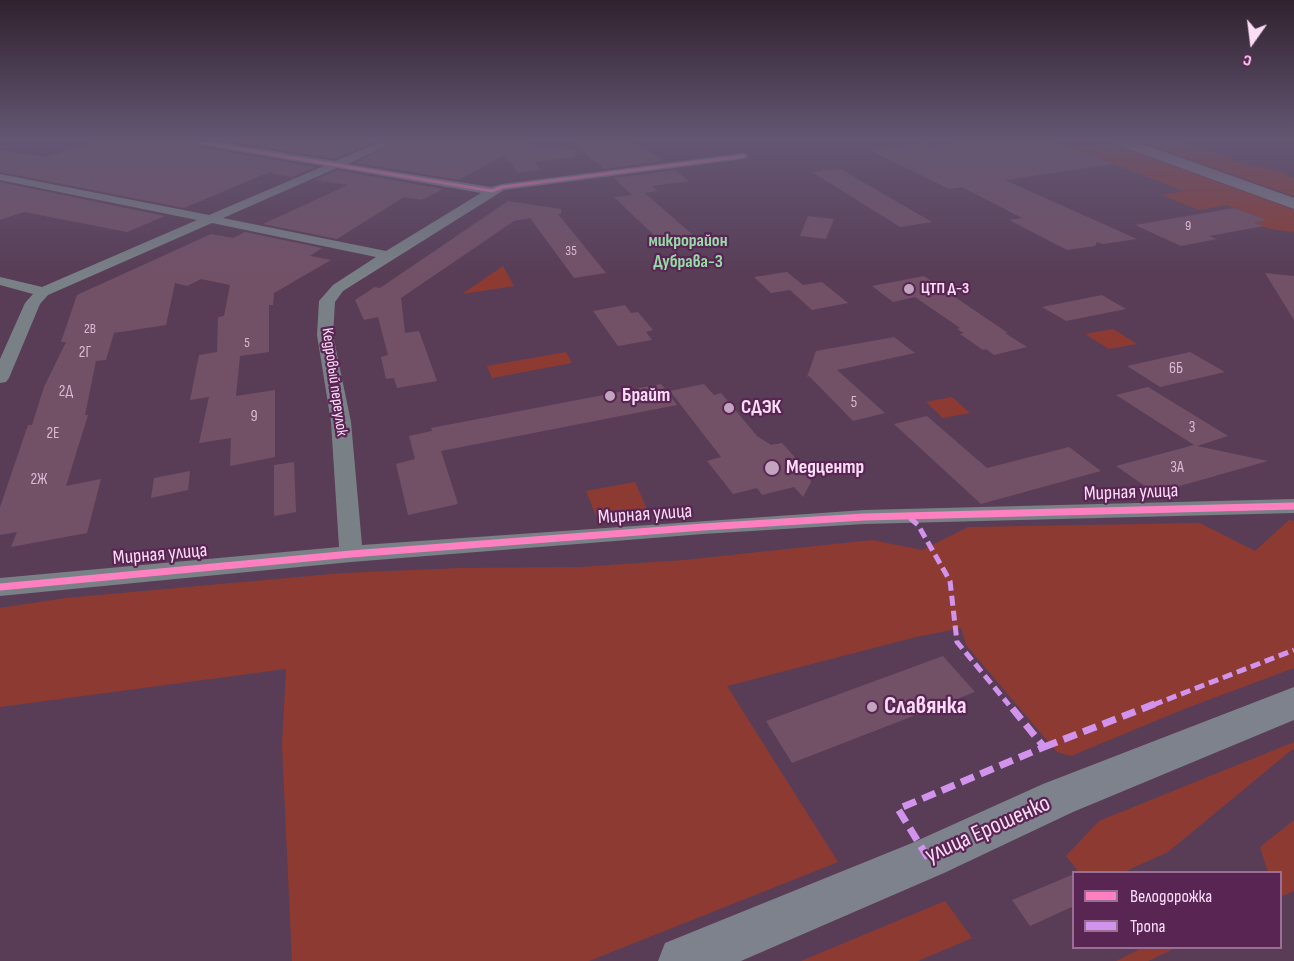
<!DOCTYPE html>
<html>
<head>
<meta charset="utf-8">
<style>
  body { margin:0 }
  #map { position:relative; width:1294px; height:961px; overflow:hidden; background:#593d56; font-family:"Sofia Sans Condensed",sans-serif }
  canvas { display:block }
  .legend { position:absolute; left:1072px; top:871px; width:210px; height:78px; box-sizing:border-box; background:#592654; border:2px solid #9a6f95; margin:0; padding:8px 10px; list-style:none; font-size:18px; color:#fcdcf7 }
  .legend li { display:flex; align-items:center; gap:12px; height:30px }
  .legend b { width:30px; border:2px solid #9a6f95 }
  .north { position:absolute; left:1222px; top:12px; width:60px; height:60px; -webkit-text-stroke:4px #592654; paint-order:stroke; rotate:194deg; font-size:16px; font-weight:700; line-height:24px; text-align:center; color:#fcdcf7 }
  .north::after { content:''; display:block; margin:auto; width:21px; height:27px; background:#fcdcf7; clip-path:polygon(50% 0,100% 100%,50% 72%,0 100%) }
</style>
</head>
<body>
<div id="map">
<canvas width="1294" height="961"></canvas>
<ul class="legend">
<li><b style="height:8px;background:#ff80c0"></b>Велодорожка</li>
<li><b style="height:8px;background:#d193ec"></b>Тропа</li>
</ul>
<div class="north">С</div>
</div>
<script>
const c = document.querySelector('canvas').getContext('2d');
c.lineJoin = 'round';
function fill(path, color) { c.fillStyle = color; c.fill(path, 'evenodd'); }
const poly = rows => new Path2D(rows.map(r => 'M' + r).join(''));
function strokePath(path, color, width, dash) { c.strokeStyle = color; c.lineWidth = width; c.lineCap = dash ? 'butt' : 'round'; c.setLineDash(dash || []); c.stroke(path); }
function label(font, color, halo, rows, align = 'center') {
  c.font = font + ' "Sofia Sans Condensed",sans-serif'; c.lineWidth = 4.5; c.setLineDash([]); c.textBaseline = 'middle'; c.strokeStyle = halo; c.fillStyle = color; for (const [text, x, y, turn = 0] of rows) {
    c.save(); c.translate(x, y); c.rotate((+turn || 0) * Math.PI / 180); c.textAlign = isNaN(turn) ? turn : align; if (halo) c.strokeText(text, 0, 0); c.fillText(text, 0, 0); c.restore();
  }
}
const green = poly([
  [1138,141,1179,141,1248,164,1288,173,1283,174,1294,178,1294,196],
  [1104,144,1119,146,1294,210,1294,232,1271,229,1254,223,1266,220,1227,205,1199,210,1161,195,1184,191,1090,155,1003,167,1024,177,1014,179,997,172,1001,157],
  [503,266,514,286,462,294],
  [1113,329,1137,344,1109,349,1085,334],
  [566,352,572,363,492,378,487,366],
  [952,397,970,413,943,418,926,402],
  [635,482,647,509,597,518,586,491],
  [1289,520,1294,521,1294,668,1184,709,1071,756,1057,752,966,645,961,628,916,637,727,686,838,862,589,961,292,961,282,746,286,669,0,707,0,608,66,598,343,573,461,568,581,567,684,560,872,540,922,550,968,527,1200,523,1255,551],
  [1294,742,1294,748,1168,852,1124,872,1079,872,1066,856,1099,821],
  [1294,820,1294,891,1283,896,1281,892,1280,872,1268,872,1260,847],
  [945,901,972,938,918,961,801,961],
  [1142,948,1176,948,1148,961,1116,961]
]);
const building = poly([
  [98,141,186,141,193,146,316,167,292,177,273,174,272,171,184,208,0,172,0,150,46,157],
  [229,141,376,141,335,159],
  [398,141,529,141,525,144,575,150,575,157,534,162,541,170,518,173,504,155,459,180,355,163],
  [571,141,634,142,663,161,604,169],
  [965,141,1054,141,1113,164,1005,180,1137,239,1103,244,1097,242,1095,246,1067,250,1009,220,1022,218,962,187,949,189,870,150,926,142,933,146],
  [841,169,856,178,932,222,900,227,812,172],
  [337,170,443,189,422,200,404,197,337,239,263,224,348,185,315,180],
  [675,170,689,181,652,186,658,191,645,193,694,236,660,241,614,197,632,195,614,178],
  [0,182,165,216,127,232,24,212,0,220],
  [508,201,561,209,561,214,558,214,606,273,574,278,530,218,514,221,401,298,405,333,419,331,437,381,397,388,394,378,386,379,381,357,388,355,378,317,364,320,355,300,375,287,380,288],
  [1234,208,1267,220,1254,223,1264,226,1209,236,1217,239,1181,246,1135,225],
  [808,216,834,219,826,239,800,236],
  [245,232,322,248,310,256,331,260,274,293,273,305,269,305,269,352,240,356,236,396,275,390,275,457,230,466,231,438,199,443,209,397,190,400,199,355,217,352,218,317,224,316,230,285,201,279,187,286,175,283,166,325,114,333,106,360,96,361,85,415,88,415,66,486,101,479,87,533,11,547,17,532,0,535,0,507,28,425,32,425,44,387,66,342,61,342,77,295,211,234,233,238],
  [787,272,803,285,822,282,848,303,812,310,790,290,771,293,754,277],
  [1265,273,1294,276,1294,320],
  [924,276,1008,333,1005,333,1027,347,994,355,986,349,983,350,960,334,964,333,957,329,960,328,915,297,893,302,872,286],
  [1102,295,1126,309,1066,321,1042,307],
  [625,305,631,313,638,312,653,330,646,332,652,340,618,346,593,311],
  [894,337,915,353,837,370,885,413,853,421,809,376,807,377,816,351],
  [1190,352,1225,372,1160,387,1127,366],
  [661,384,677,405,441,451,458,504,408,515,396,464,415,459,409,436,432,431,431,428],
  [704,384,714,395,721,393,757,436,771,445,782,443,809,473,811,482,803,497,794,487,762,495,757,488,733,494,707,461,721,457,670,391],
  [1148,387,1228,436,1197,446,1268,461,1155,493,1116,466,1194,445,1116,395],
  [927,416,987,468,1069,447,1101,471,981,504,894,424],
  [294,462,296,512,274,516,274,465],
  [190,471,188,490,151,498,154,478],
  [943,656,975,692,792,763,766,721],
  [1074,874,1074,906,1030,926,1012,900]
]);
const street = poly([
  [188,141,213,141,335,161,382,141,396,141,348,164,491,187,502,184,744,153,749,156,744,159,504,190,343,291,335,302,333,335,351,422,362,545,864,510,1294,499,1294,513,864,524,703,534,351,562,0,596,0,578,339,547,331,422,317,335,319,301,333,285,376,257,212,223,48,295,40,304,9,378,6,382,0,383,0,359,25,303,33,294,0,285,0,277,42,287,197,220,0,180,0,174,209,215,324,166,193,144,188,141],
  [337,168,481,193,386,251,223,218,337,168]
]);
const secondary = poly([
  [1113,141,1134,141,1294,198,1294,209,1115,144,1113,141],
  [1294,687,1294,720,1073,812,944,873,741,961,658,961,665,943,912,843,1043,784,1294,687]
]);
const quietFar1 = poly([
  [910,518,918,525,950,581,957,642,1009,705],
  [1153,705,1294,650]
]);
const quiet = poly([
  [1044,747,1157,703],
  [928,858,898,809,1044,747,1008,703]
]);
const cyclewayFar1 = poly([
  [193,141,492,191,502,187,744,156]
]);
const cycleway = poly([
  [0,587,351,554,703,527,864,517,1294,506]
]);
const markers = [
  [909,289,6,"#c3a4bf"],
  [610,396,6,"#c3a4bf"],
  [729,408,6,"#c3a4bf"],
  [772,468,8,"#c3a4bf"],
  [872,707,6,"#c3a4bf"]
];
const farNumbernames = [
  ["9",1188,226],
  ["35",571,251],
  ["2В",90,329],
  ["5",247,343]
];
const farPoinames = [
  ["ЦТП Д-3",921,289]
];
const numberNames = [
  ["2Г",85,353],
  ["6Б",1176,369],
  ["2Д",66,392],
  ["5",854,403],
  ["9",254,417],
  ["3",1192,428],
  ["2Е",53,434],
  ["3А",1177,468],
  ["2Ж",39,480]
];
const farStreetnames = [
  ["Кедровый переулок",334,382,82]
];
const farNeighbourhoodnames = [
  ["микрорайон",688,241],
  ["Дубрава-3",688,262]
];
const poiNames = [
  ["Брайт",622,396],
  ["СДЭК",741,408],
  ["Медцентр",786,468]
];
const streetNames = [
  ["Мирная улица",1131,493,-2],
  ["Мирная улица",645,515,-4],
  ["Мирная улица",160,555,-5]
];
const nearPoinames = [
  ["Славянка",884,707]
];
const nearStreetnames = [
  ["улица Ерошенко",988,830,-24]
];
fill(green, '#8d3b32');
fill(building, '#725167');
fill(street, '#798187');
fill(secondary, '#7e828c');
strokePath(quietFar1, '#d193ec', 5, [10, 5]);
strokePath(quiet, '#d193ec', 7, [14, 7]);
strokePath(cyclewayFar1, '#ff80c0', 3);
strokePath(cycleway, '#ff80c0', 7);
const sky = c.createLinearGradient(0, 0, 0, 276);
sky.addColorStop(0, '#31222f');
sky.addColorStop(0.51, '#645773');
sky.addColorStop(1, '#64577300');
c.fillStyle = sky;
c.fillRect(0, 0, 1294, 276);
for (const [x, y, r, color] of markers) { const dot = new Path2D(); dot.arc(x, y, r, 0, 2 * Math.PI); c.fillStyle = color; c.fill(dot); strokePath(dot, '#592654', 2); }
label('14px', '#dab9d3', null, farNumbernames);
label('bold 16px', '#fcdcf7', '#592654', farPoinames, 'left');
label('16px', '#dab9d3', null, numberNames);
label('16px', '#fcdcf7', '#592654', farStreetnames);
label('bold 18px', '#97dca8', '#592654', farNeighbourhoodnames);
label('bold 20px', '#fcdcf7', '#592654', poiNames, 'left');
label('20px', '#fcdcf7', '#592654', streetNames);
label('bold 24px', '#fcdcf7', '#592654', nearPoinames, 'left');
label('24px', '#fcdcf7', '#592654', nearStreetnames);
</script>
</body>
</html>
